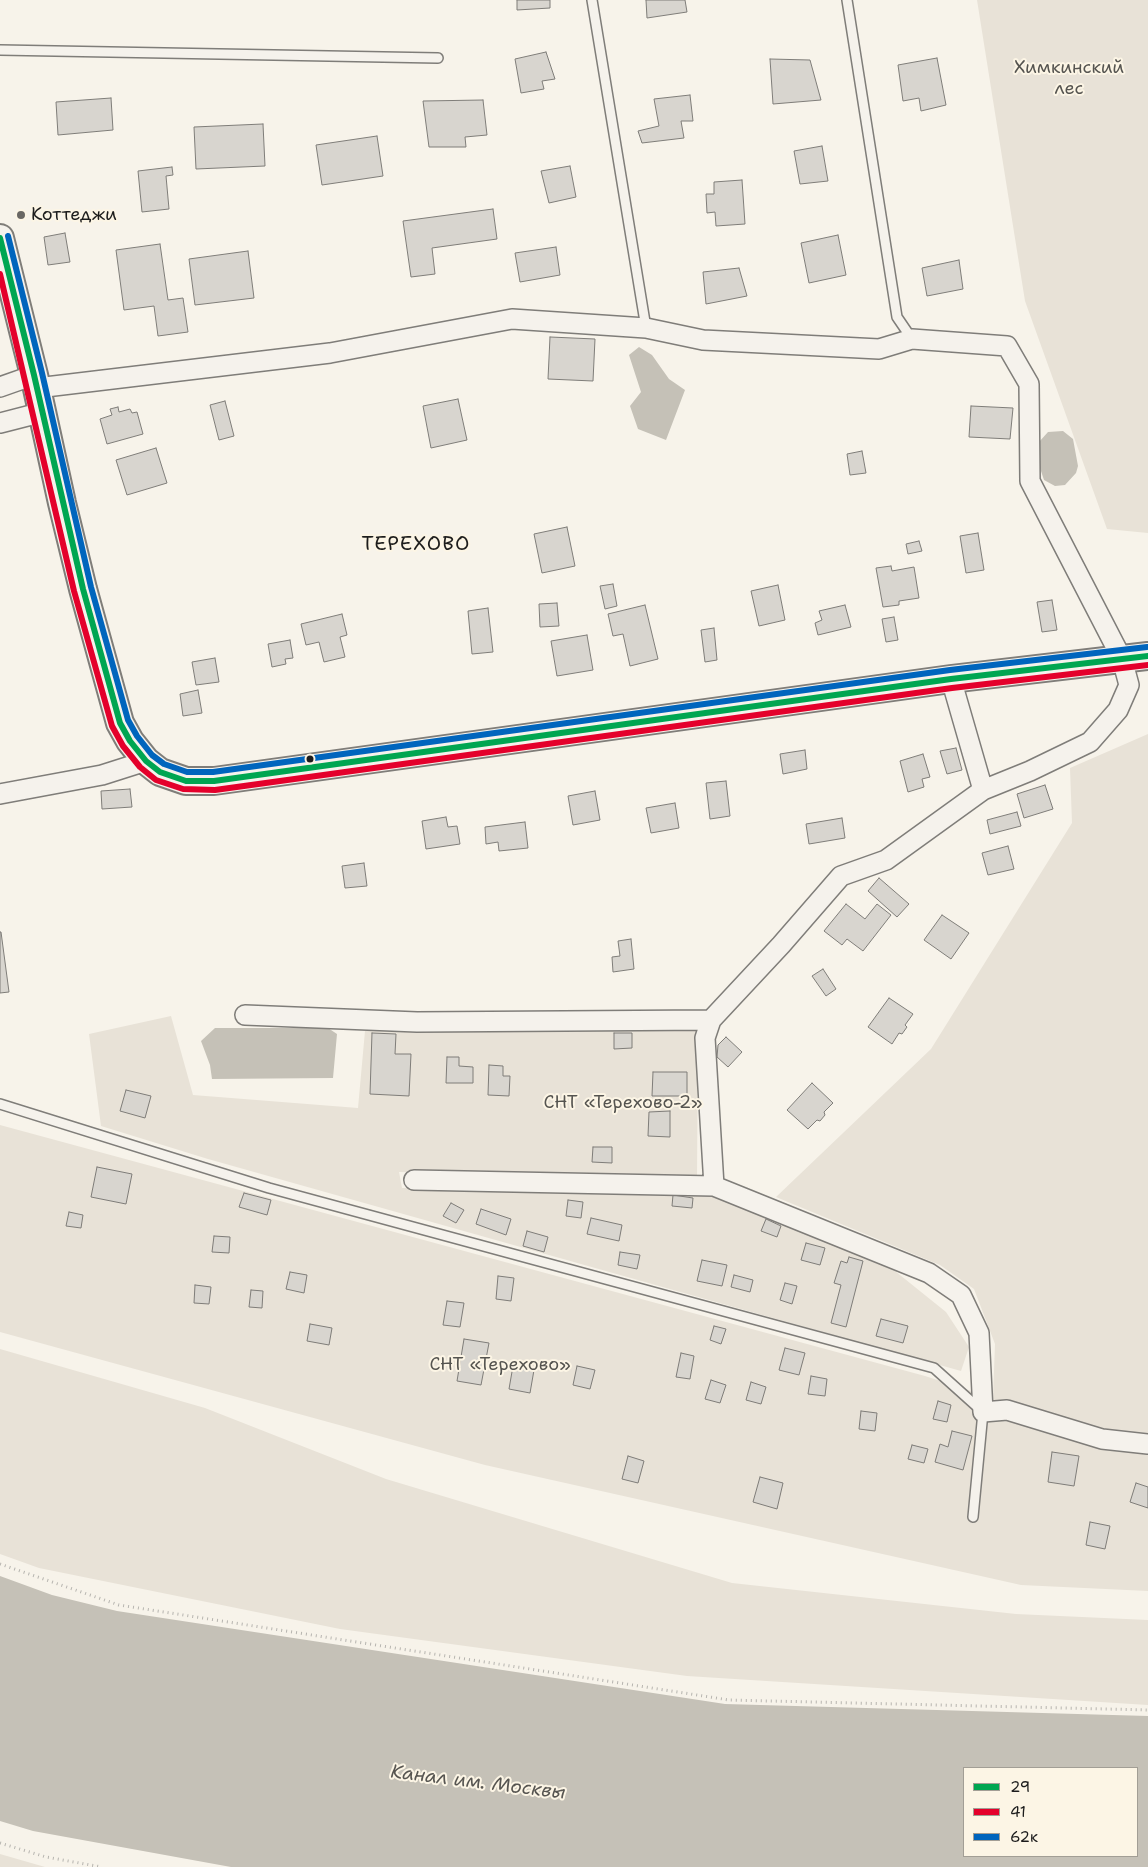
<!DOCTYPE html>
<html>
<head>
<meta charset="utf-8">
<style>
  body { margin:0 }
  #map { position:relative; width:1148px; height:1867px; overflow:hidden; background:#f7f3ea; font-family:"Shantell Sans",sans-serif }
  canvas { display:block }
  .legend { position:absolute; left:963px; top:1767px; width:175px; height:90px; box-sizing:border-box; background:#fcf5e5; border:1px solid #a29e95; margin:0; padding:6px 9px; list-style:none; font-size:15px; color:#1c1c1c }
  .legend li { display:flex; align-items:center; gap:10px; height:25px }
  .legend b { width:25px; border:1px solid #a29e95 }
</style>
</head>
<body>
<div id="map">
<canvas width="1148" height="1867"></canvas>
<ul class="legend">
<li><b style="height:6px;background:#00a651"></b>29</li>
<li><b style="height:6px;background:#e4002b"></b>41</li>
<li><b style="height:6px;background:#0065bd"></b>62к</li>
</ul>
</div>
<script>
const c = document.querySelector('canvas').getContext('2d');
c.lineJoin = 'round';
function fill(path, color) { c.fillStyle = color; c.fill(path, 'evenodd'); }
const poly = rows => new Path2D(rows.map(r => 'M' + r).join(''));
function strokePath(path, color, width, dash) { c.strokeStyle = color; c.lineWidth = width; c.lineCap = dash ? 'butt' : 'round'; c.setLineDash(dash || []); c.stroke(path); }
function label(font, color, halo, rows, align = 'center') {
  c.font = font + ' "Shantell Sans",sans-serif'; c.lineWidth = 4; c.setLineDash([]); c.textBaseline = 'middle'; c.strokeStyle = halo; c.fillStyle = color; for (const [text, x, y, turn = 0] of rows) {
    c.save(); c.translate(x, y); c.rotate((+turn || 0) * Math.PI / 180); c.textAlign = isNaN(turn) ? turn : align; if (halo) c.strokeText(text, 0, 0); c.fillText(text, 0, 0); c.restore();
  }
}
const green = poly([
  [977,0,1148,0,1148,533,1107,529,1025,301],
  [1148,734,1148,1591,1021,1585,485,1465,0,1332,0,1125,925,1376,993,1398,995,1344,974,1289,940,1265,776,1197,931,1049,1072,823,1070,768],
  [171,1016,193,1095,358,1108,365,1031,698,1028,697,1178,399,1172,402,1188,671,1191,725,1196,895,1271,946,1312,969,1347,961,1371,208,1159,101,1126,89,1034],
  [0,1349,205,1408,386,1479,732,1583,1016,1614,1148,1620,1148,1705,687,1676,340,1629,39,1568,0,1554],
  [0,1854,45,1867,0,1867]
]);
const water = poly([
  [639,347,652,355,669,379,685,390,666,440,638,429,630,406,641,392,629,355],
  [1063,431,1073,439,1078,466,1076,473,1065,485,1055,486,1044,480,1040,468,1037,452,1039,442,1048,432],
  [215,1028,328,1028,337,1034,333,1078,212,1079,210,1065,201,1041],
  [0,1576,52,1595,117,1611,725,1704,1148,1716,1148,1867,231,1867,33,1831,0,1821],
  [964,1768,1137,1768,1137,1856,964,1856]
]);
const building = poly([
  [517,0,550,0,550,8,517,10,517,0],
  [646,0,685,0,687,12,647,18,646,0],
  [546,52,555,79,542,81,544,89,521,93,515,59,546,52],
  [937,58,946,105,921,111,919,98,903,101,898,65,937,58],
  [770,59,810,60,821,100,773,104,770,59],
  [690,95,693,121,681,121,684,138,642,143,638,131,659,126,654,99,690,95],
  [111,98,113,130,58,135,56,102,111,98],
  [483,100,487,135,465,137,466,147,429,147,423,101,483,100],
  [263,124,265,166,196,169,194,127,263,124],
  [377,136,383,176,322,185,316,145,377,136],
  [822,146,828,181,800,184,794,151,822,146],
  [570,166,576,197,549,203,541,171,570,166],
  [172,167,173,175,166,176,169,209,142,212,138,171,172,167],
  [742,180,745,224,716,226,715,212,707,213,706,194,714,194,714,182,742,180],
  [493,209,497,239,432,248,435,274,411,277,403,221,493,209],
  [65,233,70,262,48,265,44,237,65,233],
  [838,235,846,275,809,283,801,243,838,235],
  [160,244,168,300,183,298,188,332,158,336,154,306,124,310,116,250,160,244],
  [556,247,560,275,520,282,515,253,556,247],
  [248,251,254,298,195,305,189,259,248,251],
  [959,260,963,289,927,296,922,268,959,260],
  [739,268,747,296,706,304,703,272,739,268],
  [550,337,595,339,593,381,548,379,550,337],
  [458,399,467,440,431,448,423,406,458,399],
  [225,401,234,436,219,440,210,405,225,401],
  [971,406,1013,408,1010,439,969,437,971,406],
  [118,407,119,412,130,409,132,413,137,412,143,434,107,444,100,419,112,415,110,409,118,407],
  [156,448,167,483,127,495,116,460,156,448],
  [862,451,866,473,850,475,847,454,862,451],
  [567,527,575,566,542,573,534,534,567,527],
  [978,533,984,570,966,573,960,536,978,533],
  [919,541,922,551,908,554,906,544,919,541],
  [891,566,892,571,914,567,919,598,899,601,899,605,883,607,876,568,891,566],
  [613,584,617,606,605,609,600,586,613,584],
  [778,585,785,620,759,626,751,591,778,585],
  [1052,600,1057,630,1042,632,1037,602,1052,600],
  [557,603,559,626,540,627,539,604,557,603],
  [645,605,658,659,630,666,623,634,613,636,608,614,645,605],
  [845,605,851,627,818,635,815,623,822,620,819,611,845,605],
  [488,608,493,652,472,654,468,611,488,608],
  [342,614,347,635,340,637,345,657,324,662,319,642,306,645,301,624,342,614],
  [894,617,898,640,886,642,882,619,894,617],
  [714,628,717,660,705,662,701,630,714,628],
  [587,635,593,670,557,676,551,641,587,635],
  [290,640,293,658,285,659,286,664,272,667,268,644,290,640],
  [215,658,219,682,196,685,192,662,215,658],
  [198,690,202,713,183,716,180,694,198,690],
  [956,748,962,770,947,774,940,751,956,748],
  [805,750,807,769,783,774,780,754,805,750],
  [923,754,930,777,922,779,924,787,908,792,900,761,923,754],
  [726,781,730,816,710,819,706,783,726,781],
  [1045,785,1053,809,1024,818,1017,794,1045,785],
  [130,789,132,807,102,809,101,791,130,789],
  [595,791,600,820,573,825,568,796,595,791],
  [675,803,679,828,651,833,646,808,675,803],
  [1017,812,1021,826,990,834,987,820,1017,812],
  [446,817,448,827,457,826,460,844,426,849,422,821,446,817],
  [842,818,845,838,809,844,806,824,842,818],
  [525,822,528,848,499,851,498,842,486,844,485,827,525,822],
  [1008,846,1014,869,988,875,982,853,1008,846],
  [364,863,367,886,345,888,342,866,364,863],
  [879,878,909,904,897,917,868,891,879,878],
  [846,904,865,919,877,904,891,915,863,951,847,939,842,945,824,931,846,904],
  [942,915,969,933,951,959,924,940,942,915],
  [0,932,1,932,9,992,0,993,0,932],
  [631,939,634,969,613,972,612,957,620,956,618,941,631,939],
  [823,969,836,989,826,996,812,976,823,969],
  [889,998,913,1014,905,1025,907,1027,902,1034,899,1033,892,1044,868,1027,889,998],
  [372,1033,396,1034,395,1054,411,1054,409,1096,370,1094,372,1033],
  [614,1033,632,1033,632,1048,614,1049,614,1033],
  [726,1037,742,1052,728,1067,717,1057,718,1045,726,1037],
  [447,1057,459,1057,459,1066,473,1067,473,1083,446,1083,447,1057],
  [489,1065,503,1066,503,1076,510,1076,509,1096,488,1095,489,1065],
  [653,1072,687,1072,687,1096,652,1096,653,1072],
  [812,1083,833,1103,824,1112,825,1115,820,1121,817,1120,808,1129,787,1110,812,1083],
  [126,1090,151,1096,145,1118,120,1111,126,1090],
  [670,1111,670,1137,648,1136,649,1112,670,1111],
  [593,1147,612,1147,612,1163,592,1162,593,1147],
  [97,1167,132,1174,126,1204,91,1197,97,1167],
  [244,1193,271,1200,267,1215,239,1207,244,1193],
  [673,1195,693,1198,692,1208,672,1206,673,1195],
  [568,1200,583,1202,581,1218,566,1216,568,1200],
  [451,1203,464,1210,456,1223,443,1216,451,1203],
  [481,1209,511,1219,506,1235,476,1224,481,1209],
  [69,1212,83,1215,81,1228,66,1226,69,1212],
  [591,1218,622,1225,619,1241,587,1234,591,1218],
  [766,1219,781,1226,777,1237,761,1231,766,1219],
  [527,1231,548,1237,544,1252,523,1246,527,1231],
  [214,1236,230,1237,229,1253,212,1252,214,1236],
  [806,1243,825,1248,820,1265,801,1260,806,1243],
  [620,1252,640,1255,637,1269,618,1265,620,1252],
  [849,1257,863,1261,846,1327,831,1323,841,1285,834,1283,841,1261,847,1263,849,1257],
  [702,1260,727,1265,722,1286,697,1281,702,1260],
  [290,1272,307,1275,304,1293,286,1289,290,1272],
  [734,1275,753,1280,750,1292,731,1287,734,1275],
  [498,1276,514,1278,511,1301,496,1299,498,1276],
  [785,1283,797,1286,792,1304,780,1300,785,1283],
  [195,1285,211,1287,209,1304,194,1303,195,1285],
  [251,1290,263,1291,262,1308,249,1307,251,1290],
  [447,1301,464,1303,460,1327,443,1325,447,1301],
  [881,1319,908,1326,903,1343,876,1336,881,1319],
  [310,1324,332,1328,329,1345,307,1341,310,1324],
  [714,1326,726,1329,721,1344,710,1340,714,1326],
  [464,1339,489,1343,481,1385,457,1381,464,1339],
  [785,1348,805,1353,799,1375,779,1370,785,1348],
  [681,1353,694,1356,690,1379,676,1377,681,1353],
  [513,1366,534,1370,530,1393,509,1389,513,1366],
  [577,1366,595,1370,590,1389,573,1385,577,1366],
  [811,1376,827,1379,825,1396,808,1394,811,1376],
  [711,1380,726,1385,720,1403,705,1399,711,1380],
  [751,1382,766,1387,761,1404,746,1400,751,1382],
  [938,1401,951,1405,947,1422,933,1419,938,1401],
  [861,1411,877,1413,875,1431,859,1429,861,1411],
  [952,1431,972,1436,963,1470,935,1462,940,1444,948,1447,952,1431],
  [912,1445,928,1449,924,1463,908,1459,912,1445],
  [1052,1452,1079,1456,1074,1486,1048,1482,1052,1452],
  [628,1456,644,1461,638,1483,622,1479,628,1456],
  [760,1477,783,1483,777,1509,753,1502,760,1477],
  [1136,1483,1148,1487,1148,1508,1130,1502,1136,1483],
  [1090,1522,1110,1526,1105,1549,1086,1545,1090,1522]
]);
const path = poly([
  [0,1564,119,1605,729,1700,1148,1710],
  [0,1843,46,1857,102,1867]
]);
const service = poly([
  [592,0,646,328],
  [847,0,897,317,912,339],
  [0,50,438,58],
  [0,1104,269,1188,934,1368,983,1412,973,1517]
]);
const minor = poly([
  [0,387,34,375],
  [37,388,330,353,512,319,646,328,703,340,879,349,912,339,1007,346,1029,384,1030,481,1122,659,1129,685,1118,710,1090,742,1030,771,983,790,886,860,841,876,781,945,711,1020,417,1022,245,1015],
  [0,423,43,412],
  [951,679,983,790],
  [0,794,102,775,146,761],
  [414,1180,714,1186,705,1038,711,1020],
  [714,1186,929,1273,961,1295,979,1333,983,1412,1007,1410,1102,1439,1148,1444]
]);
const secondary = poly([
  [0,238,34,375,62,503,83,589,120,723,130,741,146,761,160,772,186,781,214,781,951,679,1148,656]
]);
const bus1 = poly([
  [0,238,34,375,83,589,120,723,130,741,146,761,160,772,186,781,214,781,951,679,1148,656]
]);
const bus2 = poly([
  [0,274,74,591,112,726,123,746,140,767,156,780,183,789,215,790,952,688,1148,665]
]);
const bus3 = poly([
  [8,236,42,373,91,587,128,720,137,736,152,755,164,764,187,772,213,772,950,670,1147,647]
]);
const markers = [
  [21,215,5,"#696764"],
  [310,759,4.5,"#1c1c1c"]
];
const parkNames = [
  ["Химкинский",1069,68],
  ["лес",1069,89],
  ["СНТ «Терехово-2»",623,1103],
  ["СНТ «Терехово»",500,1365]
];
const poiNames = [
  ["Коттеджи",31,215]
];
const waterNames = [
  ["Канал им. Москвы",478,1783,7]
];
const quarterNames = [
  ["ТЕРЕХОВО",416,545]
];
fill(green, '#e8e2d7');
fill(water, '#c5c1b7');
fill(building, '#d8d5cf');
strokePath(building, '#7f7d79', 1);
strokePath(service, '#7f7d79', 12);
strokePath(minor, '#7f7d79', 22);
strokePath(secondary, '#7f7d79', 30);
strokePath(path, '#b6b4af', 3, [1, 4]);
strokePath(service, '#f5f2ec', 9);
strokePath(minor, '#f5f2ec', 19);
strokePath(secondary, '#f5f2ec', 26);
strokePath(bus1, '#00a651', 6);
strokePath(bus2, '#e4002b', 6);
strokePath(bus3, '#0065bd', 6);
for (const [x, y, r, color] of markers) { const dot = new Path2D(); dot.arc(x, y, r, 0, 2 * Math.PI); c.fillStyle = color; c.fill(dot); strokePath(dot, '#fcf5e5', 2); }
label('18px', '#555450', '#fcf5e5', parkNames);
label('18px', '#1c1c1c', '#fcf5e5', poiNames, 'left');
label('italic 19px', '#575551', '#fcf5e5', waterNames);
c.letterSpacing = '1px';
label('20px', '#1c1c1c', '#fcf5e5', quarterNames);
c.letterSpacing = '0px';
</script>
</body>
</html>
